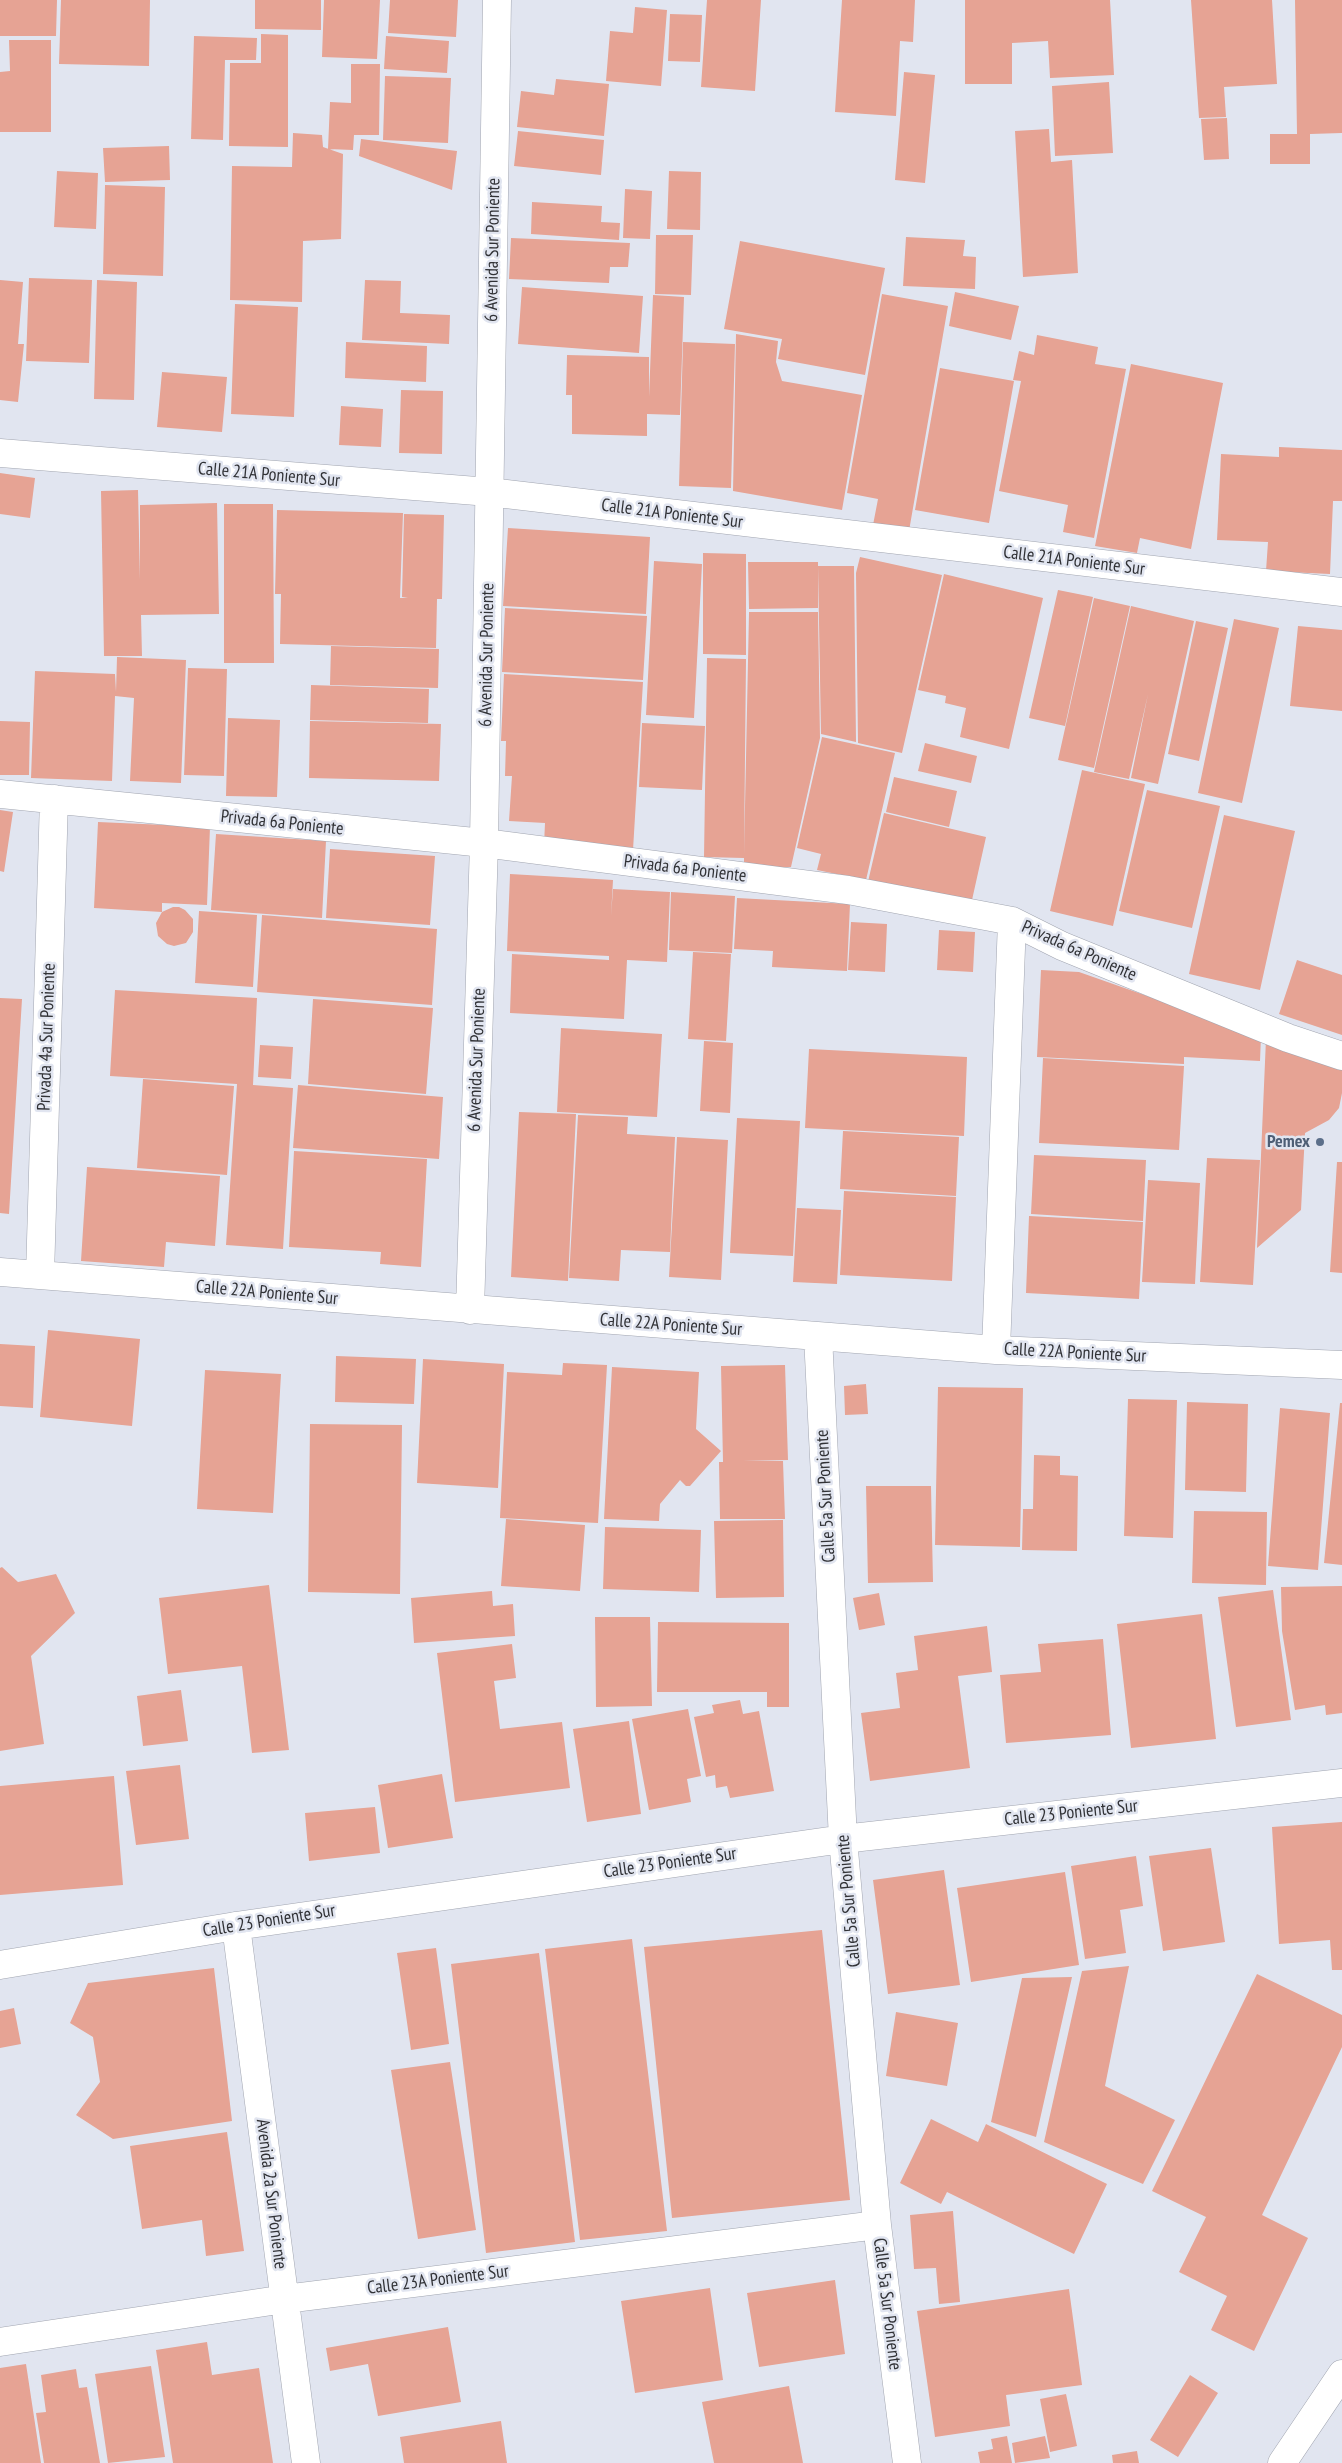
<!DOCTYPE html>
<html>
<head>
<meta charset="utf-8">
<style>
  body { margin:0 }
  canvas { display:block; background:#e1e5f0 }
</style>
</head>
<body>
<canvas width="1342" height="2463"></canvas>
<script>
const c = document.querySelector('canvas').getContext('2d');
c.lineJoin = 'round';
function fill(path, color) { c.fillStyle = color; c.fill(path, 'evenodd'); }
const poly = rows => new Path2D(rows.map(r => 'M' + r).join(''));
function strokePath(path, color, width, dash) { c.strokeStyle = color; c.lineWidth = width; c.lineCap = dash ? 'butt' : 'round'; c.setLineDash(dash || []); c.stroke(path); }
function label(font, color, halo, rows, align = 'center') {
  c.font = font + ' "PT Sans Narrow",sans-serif'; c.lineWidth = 5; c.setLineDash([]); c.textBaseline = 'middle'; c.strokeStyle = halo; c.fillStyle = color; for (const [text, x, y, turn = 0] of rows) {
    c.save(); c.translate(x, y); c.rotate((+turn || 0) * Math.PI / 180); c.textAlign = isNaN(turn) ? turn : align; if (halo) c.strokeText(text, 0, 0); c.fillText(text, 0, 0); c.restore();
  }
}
const building = poly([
  [0,0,57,0,56,36,0,36],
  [61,0,150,0,149,66,59,64],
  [255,0,321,0,321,30,255,29],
  [324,0,380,0,377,59,322,57],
  [390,0,458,0,456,37,388,33],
  [707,0,761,0,755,91,701,87],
  [842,0,915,0,913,42,900,41,896,116,835,112],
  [965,0,1110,0,1114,75,1050,78,1048,41,1012,43,1012,84,965,84],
  [1191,0,1272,0,1277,84,1224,87,1226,117,1199,118],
  [1295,0,1342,0,1342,133,1310,134,1310,164,1270,164,1270,134,1297,134],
  [635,7,667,10,661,86,606,81,610,31,633,33],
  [670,14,702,15,700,62,668,61],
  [261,34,288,35,288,147,229,146,230,63,261,63],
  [194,36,257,38,256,60,225,60,223,140,191,139],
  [386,36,449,41,447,73,384,69],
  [9,40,51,40,51,132,0,132,0,72,10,71],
  [351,64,380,64,379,135,354,135,353,150,328,149,330,102,351,103],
  [904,72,935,75,925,183,895,180],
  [385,76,451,78,448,143,383,140],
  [556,79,609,84,604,136,517,127,521,91,554,95],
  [1109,82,1113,153,1055,156,1052,86],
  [1227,118,1229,159,1204,160,1201,119],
  [1049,129,1051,162,1072,160,1078,273,1023,277,1015,131],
  [518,131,604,140,601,175,514,166],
  [293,133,322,135,323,147,343,154,341,239,303,241,302,302,230,300,232,166,292,167],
  [361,139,457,151,452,190,359,156],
  [169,146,170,180,105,182,103,148],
  [57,171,98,173,96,229,54,227],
  [669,171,701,172,700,230,667,229],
  [105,185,165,187,163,276,103,274],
  [625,189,652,191,650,239,623,238],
  [532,202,602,206,601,222,620,223,619,240,531,234],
  [656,235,693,235,691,295,655,294],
  [906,237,965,240,963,256,976,257,975,289,903,286],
  [511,238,630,243,628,267,610,267,609,283,509,279],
  [740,241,885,268,865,375,778,359,782,339,724,329],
  [29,278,92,280,89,363,26,361],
  [0,280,23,282,18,344,24,344,18,402,0,400],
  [97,280,137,282,134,400,94,399],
  [365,280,401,281,400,313,450,315,449,344,362,340],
  [522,287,643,296,639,353,518,344],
  [955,292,1019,306,1011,340,949,326],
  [882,294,948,306,909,531,873,525,878,499,847,493],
  [653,295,684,297,680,415,647,414,647,436,572,434,572,395,566,395,567,355,649,357,649,397],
  [235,304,298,307,294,417,231,414],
  [736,334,778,341,776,362,782,381,862,395,842,510,733,491],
  [1037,335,1098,347,1095,364,1126,369,1094,538,1063,532,1068,505,999,491,1021,381,1013,380,1019,351,1034,355],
  [346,342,427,346,426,382,345,378],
  [683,342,735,344,731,488,679,486],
  [1131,364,1223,383,1191,549,1140,538,1137,553,1095,546],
  [940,368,1014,381,989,523,915,510],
  [162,372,227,377,222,432,157,427],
  [401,390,443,391,442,454,399,453],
  [341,406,383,409,381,447,339,445],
  [1279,447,1342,450,1342,501,1333,501,1330,574,1266,571,1268,542,1217,540,1221,454,1279,457],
  [0,473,35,478,30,518,0,514],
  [138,490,140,580,140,505,217,503,219,614,141,615,142,656,104,656,101,491],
  [224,504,273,504,274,663,224,663],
  [277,510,403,513,400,598,408,598,402,597,404,514,444,515,442,599,437,599,436,648,280,644,281,594,275,594],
  [508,528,650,537,646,614,503,606],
  [703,553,746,554,746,655,703,654],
  [860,557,942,575,902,753,858,743,856,573],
  [654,561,702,564,694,718,646,715],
  [748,562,818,562,818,608,749,609],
  [818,566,854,566,856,742,821,734],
  [944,574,1043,598,1009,749,960,737,966,708,945,703,946,696,918,690],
  [1058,590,1093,597,1065,726,1029,718],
  [1094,598,1130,606,1094,768,1058,760],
  [1131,606,1194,621,1158,784,1131,778,1148,694,1129,779,1094,772],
  [505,608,647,616,643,680,502,672],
  [749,612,818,612,820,738,791,867,784,867,783,880,744,879,744,858,704,857,707,658,746,659,744,855],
  [1234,619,1279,628,1242,803,1198,793],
  [1196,621,1228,628,1199,761,1168,754],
  [1298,626,1342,630,1342,711,1290,706],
  [331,646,439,649,438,688,330,685],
  [117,657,186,660,181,783,130,781,134,698,115,696,112,781,31,778,35,671,115,674,116,692],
  [188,668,227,669,224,776,184,775],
  [504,674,643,682,633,850,544,845,545,823,509,821,512,776,505,776,506,741,501,741],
  [311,685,429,689,428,723,310,720],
  [228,718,280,720,277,797,226,796],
  [0,721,30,722,29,775,0,775],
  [310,721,441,724,439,781,309,778],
  [642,723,705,726,702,790,639,787],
  [822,737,895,753,866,880,817,870,821,854,797,848],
  [925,743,977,756,971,783,918,771],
  [1082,770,1145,784,1113,926,1050,911],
  [894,777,957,791,949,827,886,812],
  [1147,790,1220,806,1192,928,1119,911],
  [0,810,13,812,4,872,0,871],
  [884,813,986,837,970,909,867,886],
  [1224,815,1295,831,1260,990,1189,974],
  [98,822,210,827,207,905,162,903,162,912,173,907,179,907,185,910,193,919,193,932,186,943,174,946,167,944,158,936,156,923,162,912,94,908],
  [216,834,326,841,322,918,211,910],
  [330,849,435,856,430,925,326,918],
  [510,874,613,880,611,916,613,889,670,892,667,962,627,960,624,1019,510,1013,512,954,609,960,609,956,507,951],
  [671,892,735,896,732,953,669,950],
  [737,898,850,904,847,971,772,967,773,951,734,949],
  [199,911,257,915,253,987,195,983],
  [262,915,437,929,432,1005,257,992],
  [851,922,887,924,885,972,848,970],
  [939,930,975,932,973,972,937,970],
  [693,952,731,954,726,1041,688,1039],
  [1297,960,1342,975,1342,1035,1279,1014],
  [1041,970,1079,972,1261,1036,1260,1061,1184,1057,1184,1064,1037,1057],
  [115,990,257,998,253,1085,293,1088,283,1249,226,1245,237,1084,110,1076],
  [0,998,22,999,9,1214,0,1213],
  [313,999,433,1008,426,1094,308,1084],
  [561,1028,662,1034,657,1117,557,1112],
  [1266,1039,1342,1062,1342,1093,1339,1108,1329,1120,1305,1133,1301,1210,1257,1248],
  [704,1041,733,1043,730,1113,700,1111],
  [260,1045,293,1047,291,1079,258,1077],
  [809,1049,967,1057,964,1136,805,1128],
  [1043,1058,1184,1066,1179,1150,1039,1143],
  [143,1079,234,1086,227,1175,137,1168],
  [298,1085,443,1097,439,1159,293,1148],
  [519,1112,576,1114,568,1281,511,1277],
  [578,1115,628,1117,627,1134,675,1137,670,1252,621,1250,619,1281,569,1278],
  [737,1118,800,1121,793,1256,730,1253],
  [843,1131,959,1137,956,1196,840,1189],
  [677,1137,728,1140,721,1280,669,1277],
  [294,1151,427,1159,421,1267,380,1264,381,1252,289,1247],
  [1034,1155,1146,1160,1143,1221,1031,1214],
  [1207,1158,1260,1160,1253,1285,1200,1282],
  [1337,1162,1342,1162,1342,1273,1330,1272],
  [87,1167,220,1176,215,1246,166,1242,164,1267,81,1261],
  [1148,1180,1200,1183,1195,1284,1142,1282],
  [844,1191,956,1197,952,1281,840,1275],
  [797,1208,841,1210,837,1284,793,1282],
  [1029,1216,1143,1222,1139,1299,1026,1293],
  [48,1330,140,1339,132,1426,40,1417],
  [0,1344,35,1346,33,1408,0,1406],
  [336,1356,416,1359,414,1404,335,1402],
  [423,1359,504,1364,498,1488,417,1483],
  [563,1363,607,1365,598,1523,500,1518,507,1372,562,1375],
  [785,1365,788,1460,743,1461,783,1461,785,1519,720,1519,719,1462,723,1462,721,1366],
  [612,1367,699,1372,696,1429,721,1451,690,1486,686,1486,680,1480,660,1504,659,1521,604,1519],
  [205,1370,281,1374,273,1513,197,1509],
  [866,1384,868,1414,845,1415,844,1386],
  [938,1387,1023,1388,1020,1547,935,1545],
  [1128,1399,1177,1400,1173,1538,1124,1536],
  [1187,1402,1248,1404,1246,1492,1185,1490],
  [1340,1403,1342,1403,1342,1565,1324,1563],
  [1280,1408,1330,1413,1318,1570,1268,1566],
  [310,1424,402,1425,400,1594,308,1592],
  [1034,1455,1060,1456,1060,1475,1078,1476,1077,1551,1022,1550,1023,1509,1033,1509],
  [866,1486,931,1486,933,1582,868,1583],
  [1194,1511,1267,1512,1266,1585,1192,1583],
  [506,1519,585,1525,580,1591,501,1586],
  [783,1520,784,1597,716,1598,714,1521],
  [605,1527,701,1530,699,1592,603,1589],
  [2,1567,18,1582,56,1574,75,1613,31,1656,44,1744,0,1751,0,1568],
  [269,1585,289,1750,252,1753,242,1666,168,1674,159,1598],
  [1342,1586,1342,1713,1326,1715,1325,1705,1295,1710,1282,1631,1281,1587],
  [1273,1590,1291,1720,1236,1727,1218,1597],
  [492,1591,493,1606,513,1604,515,1636,414,1643,411,1598],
  [879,1593,885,1625,859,1630,853,1598],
  [1202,1614,1216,1739,1131,1748,1117,1624],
  [595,1617,650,1617,652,1706,596,1707],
  [658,1622,789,1623,789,1707,767,1707,767,1692,657,1692],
  [987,1626,992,1672,958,1676,970,1768,870,1781,861,1713,900,1708,896,1673,918,1670,914,1636],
  [1103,1639,1111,1735,1006,1743,1000,1675,1041,1672,1038,1644],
  [512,1644,516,1678,494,1681,500,1729,562,1722,570,1788,455,1802,437,1653],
  [181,1690,188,1741,143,1746,137,1696],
  [740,1700,743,1714,759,1711,774,1791,730,1798,727,1786,716,1788,715,1775,706,1777,694,1717,714,1713,712,1705],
  [688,1709,701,1776,687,1779,691,1802,649,1810,632,1719],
  [629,1721,641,1814,587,1822,573,1729],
  [180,1765,189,1839,136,1845,126,1771],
  [442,1774,453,1838,388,1848,378,1785],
  [114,1776,123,1885,0,1895,0,1786],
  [375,1807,380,1853,309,1861,305,1813],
  [1342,1822,1342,1970,1332,1970,1330,1940,1279,1944,1272,1827],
  [1211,1848,1225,1942,1163,1951,1149,1856],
  [1136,1856,1143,1906,1120,1910,1126,1953,1085,1959,1071,1866],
  [944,1870,960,1985,888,1994,873,1880],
  [1065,1872,1079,1965,971,1982,957,1888],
  [822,1930,850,2200,672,2218,644,1947],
  [632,1939,667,2231,580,2240,545,1949],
  [436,1948,449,2044,411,2050,397,1953],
  [539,1953,575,2242,486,2253,451,1964],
  [1129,1966,1105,2086,1175,2120,1143,2184,1044,2142,1082,1971],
  [214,1968,232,2121,113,2139,76,2115,100,2082,93,2037,70,2023,88,1983],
  [1257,1974,1342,2015,1342,2047,1262,2215,1308,2238,1254,2351,1211,2330,1227,2296,1179,2272,1206,2217,1152,2191],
  [1072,1977,1036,2137,991,2122,1022,1978],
  [14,2008,21,2044,0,2048,0,2011],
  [896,2012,958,2023,947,2086,886,2076],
  [450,2062,476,2230,418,2239,391,2070],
  [931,2119,978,2142,986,2124,1107,2184,1074,2254,947,2192,941,2204,900,2183],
  [227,2132,244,2251,206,2256,202,2220,142,2229,130,2146],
  [953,2211,960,2302,939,2304,936,2268,914,2269,910,2215],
  [835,2280,845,2354,759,2367,747,2293],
  [710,2288,723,2380,635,2393,621,2301],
  [1069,2289,1082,2385,1006,2395,1010,2426,935,2437,917,2311],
  [448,2327,461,2402,378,2416,368,2364,330,2371,326,2348],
  [207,2342,212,2375,259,2368,273,2463,173,2463,156,2350],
  [26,2364,41,2463,0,2463,0,2368],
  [151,2366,165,2457,108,2463,95,2374],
  [76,2369,79,2388,87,2387,100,2463,44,2463,36,2413,46,2412,41,2375],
  [1190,2375,1218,2393,1178,2457,1150,2440],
  [789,2386,803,2463,714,2463,702,2402],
  [1066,2394,1077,2446,1050,2452,1040,2399],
  [501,2421,507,2463,404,2463,400,2437],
  [1007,2436,1012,2463,980,2463,978,2452,993,2449,991,2439],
  [1045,2436,1050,2458,1015,2463,1012,2443],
  [1137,2451,1139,2463,1113,2463,1112,2455]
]);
const minor = poly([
  [0,453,489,492,1342,592],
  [0,794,484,843,848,890,1012,921,1062,946,1288,1038,1342,1056],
  [0,1272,996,1350,1342,1365],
  [40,1275,54,799],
  [470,1310,484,843,497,0],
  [818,1336,843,1839,877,2225,907,2463],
  [996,1350,1012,921],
  [236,1926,306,2463],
  [0,1965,236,1926,843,1839,1342,1783],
  [0,2342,285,2299,877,2225],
  [1282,2463,1342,2374]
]);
const markers = [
  [1320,1142,5,"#5c6f8a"]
];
const streetNames = [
  ["6 Avenida Sur Poniente",493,250,-89],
  ["Calle 21A Poniente Sur",269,475,5],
  ["Calle 21A Poniente Sur",672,514,7],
  ["Calle 21A Poniente Sur",1074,561,7],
  ["6 Avenida Sur Poniente",487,655,-89],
  ["Privada 6a Poniente",282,823,6],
  ["Privada 6a Poniente",685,869,7],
  ["Privada 6a Poniente",1079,951,24],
  ["Privada 4a Sur Poniente",47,1037,-88],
  ["6 Avenida Sur Poniente",477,1060,-88],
  ["Calle 22A Poniente Sur",267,1293,5],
  ["Calle 22A Poniente Sur",671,1325,4],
  ["Calle 22A Poniente Sur",1075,1353,3],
  ["Calle 5a Sur Poniente",826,1496,-93],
  ["Calle 23 Poniente Sur",1071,1813,-6],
  ["Calle 23 Poniente Sur",670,1863,-8],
  ["Calle 5a Sur Poniente",849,1901,-95],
  ["Calle 23 Poniente Sur",269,1921,-9],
  ["Avenida 2a Sur Poniente",271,2194,83],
  ["Calle 23A Poniente Sur",438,2280,-7],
  ["Calle 5a Sur Poniente",887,2304,83]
];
const serviceNames = [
  ["Pemex",1310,1142]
];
fill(building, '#e6a394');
strokePath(minor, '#a1a5b0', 29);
strokePath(minor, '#fff', 28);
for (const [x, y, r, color] of markers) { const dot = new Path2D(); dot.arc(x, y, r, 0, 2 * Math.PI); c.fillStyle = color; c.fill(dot); strokePath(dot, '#e1e5f0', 2); }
label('18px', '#313236', '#e1e5f0', streetNames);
label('bold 18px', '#4e5e75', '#e1e5f0', serviceNames, 'right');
</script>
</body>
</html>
